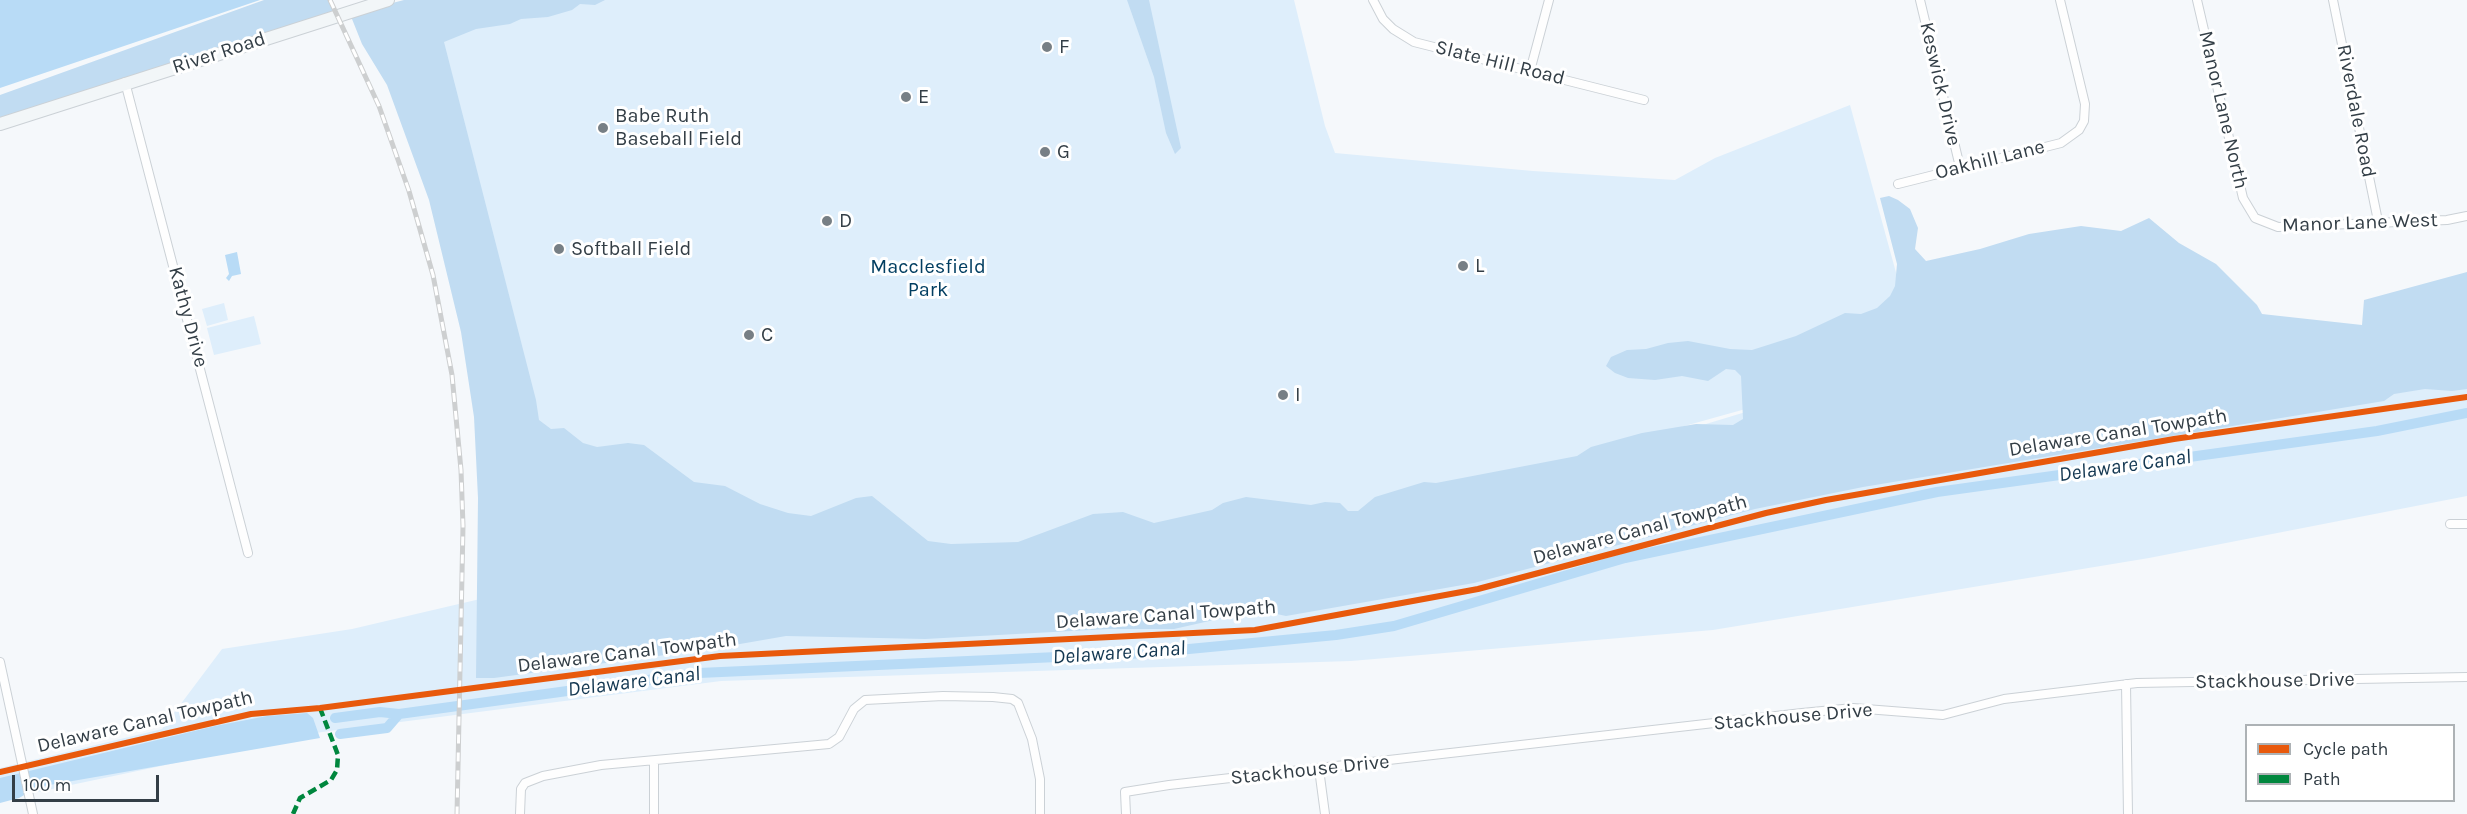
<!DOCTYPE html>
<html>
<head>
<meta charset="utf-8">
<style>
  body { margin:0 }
  #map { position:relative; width:2467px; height:814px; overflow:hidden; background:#f5f8fb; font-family:Karla,sans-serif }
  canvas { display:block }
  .legend { position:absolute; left:2245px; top:724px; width:210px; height:78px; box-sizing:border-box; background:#fff; border:2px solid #adb2b5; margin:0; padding:8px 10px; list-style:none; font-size:18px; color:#333e46 }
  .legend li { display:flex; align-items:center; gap:12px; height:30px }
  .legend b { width:30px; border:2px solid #adb2b5 }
  .scale { position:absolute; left:12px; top:775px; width:147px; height:27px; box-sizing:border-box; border:3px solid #333e46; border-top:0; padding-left:8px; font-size:18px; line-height:21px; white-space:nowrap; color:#333e46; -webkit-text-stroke:4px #fff; paint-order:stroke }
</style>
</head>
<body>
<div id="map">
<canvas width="2467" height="814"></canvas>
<ul class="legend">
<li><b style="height:8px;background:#e8590c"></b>Cycle path</li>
<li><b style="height:8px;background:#00873e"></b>Path</li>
</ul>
<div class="scale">100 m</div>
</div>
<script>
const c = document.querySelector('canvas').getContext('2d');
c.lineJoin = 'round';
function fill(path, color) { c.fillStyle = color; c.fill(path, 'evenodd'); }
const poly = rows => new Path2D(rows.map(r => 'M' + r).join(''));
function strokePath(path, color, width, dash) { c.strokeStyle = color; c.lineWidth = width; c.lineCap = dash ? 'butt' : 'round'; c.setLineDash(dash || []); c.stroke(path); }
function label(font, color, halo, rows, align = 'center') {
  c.font = font + ' Karla,sans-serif'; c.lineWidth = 6; c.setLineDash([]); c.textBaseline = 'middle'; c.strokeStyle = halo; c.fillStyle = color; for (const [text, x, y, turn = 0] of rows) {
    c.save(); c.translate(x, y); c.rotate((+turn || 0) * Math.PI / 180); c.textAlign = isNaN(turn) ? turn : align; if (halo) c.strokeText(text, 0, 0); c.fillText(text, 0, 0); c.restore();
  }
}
const green = poly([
  [431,0,1294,0,1325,126,1335,153,1533,171,1675,180,1715,158,1850,105,1920,360,2467,334,2467,496,2149,558,1713,630,1351,661,721,681,322,732,0,800,0,768,162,729,222,649,352,629,557,581],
  [1871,374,1673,434,1577,456],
  [224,303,228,320,207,326,202,309],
  [254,316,261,344,214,355,207,328]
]);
const forest = poly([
  [264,0,332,0,337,15,0,124,0,95],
  [404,0,605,0,595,5,580,4,572,10,548,17,521,19,510,24,476,29,444,42,536,400,539,420,551,429,564,428,583,443,597,447,628,443,644,445,694,482,725,486,760,504,788,513,811,516,856,498,872,496,928,541,951,544,1018,542,1093,514,1123,512,1154,523,1212,510,1223,503,1246,497,1311,505,1325,502,1340,503,1348,511,1358,511,1375,497,1424,482,1436,483,1577,456,1591,447,1642,433,1696,424,1733,425,1743,419,1741,376,1735,370,1726,369,1708,381,1682,376,1655,380,1628,378,1615,373,1606,366,1611,357,1627,350,1646,349,1668,343,1688,341,1730,349,1752,350,1796,336,1845,313,1861,314,1877,308,1890,296,1895,286,1897,264,1880,198,1889,196,1898,200,1910,209,1918,228,1915,249,1926,261,1980,249,2029,234,2081,226,2121,231,2149,218,2179,243,2216,264,2257,305,2262,314,2362,325,2364,300,2467,272,2467,389,2452,391,2425,389,2394,394,2384,401,1863,487,1755,509,1474,583,1286,616,1258,610,1174,629,1108,629,925,639,786,636,717,648,494,678,476,678,478,498,474,417,461,332,429,200,387,85,362,44,350,14],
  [1127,0,1149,0,1181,148,1175,154,1166,133,1154,77]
]);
const water = poly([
  [0,0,260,0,0,88],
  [237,252,241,274,232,276,229,281,226,278,229,274,225,255],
  [307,713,313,718,320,738,38,787,19,798,0,803,0,778,215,726,267,716]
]);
const canal = poly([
  [335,718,380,712,399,714,699,673,1147,653,1336,635,1394,626,1625,558,1937,492,2377,431,2467,413],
  [340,734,387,728,399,714]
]);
const street = poly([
  [1373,0,1383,19,1393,29,1414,42,1644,100],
  [1920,0,1960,167],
  [2197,0,2243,198,2255,218,2278,227,2447,220,2467,216],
  [2333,0,2378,221],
  [1530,71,1549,0],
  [125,82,248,553],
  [1898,184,2061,143,2079,130,2084,121,2085,104,2060,0],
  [2450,524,2467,524],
  [0,662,33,814],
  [2126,684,2128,814],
  [654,761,654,814],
  [1319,769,1325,814],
  [520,814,521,789,525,783,543,776,601,765,829,744,839,737,854,709,865,700,943,696,993,697,1012,699,1018,703,1032,739,1040,779,1040,814],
  [1126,814,1125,792,1169,785,1802,713,1853,708,1943,715,2004,699,2137,683,2467,677]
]);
const secondary = poly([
  [0,124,388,0]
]);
const rail = poly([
  [330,0,379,106,409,191,433,275,452,375,461,470,463,526,457,814]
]);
const quiet = poly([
  [293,814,300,798,331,780,337,770,338,755,320,708]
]);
const cycleway = poly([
  [0,772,251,714,320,708,720,656,1255,630,1478,589,1766,513,1826,500,2174,439,2467,397]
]);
const markers = [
  [1047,47,6,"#777f85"],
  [906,97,6,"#777f85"],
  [603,128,6,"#777f85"],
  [1045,152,6,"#777f85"],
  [827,221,6,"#777f85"],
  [559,249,6,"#777f85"],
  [1463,266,6,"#777f85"],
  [749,335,6,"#777f85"],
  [1283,395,6,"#777f85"]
];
const poiNames = [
  ["F",1059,47],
  ["E",918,97],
  ["Babe Ruth",615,116],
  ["Baseball Field",615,139],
  ["G",1057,152],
  ["D",839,221],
  ["Softball Field",571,249],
  ["L",1475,266],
  ["C",761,335],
  ["I",1295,395]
];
const streetNames = [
  ["River Road",219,53,-18],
  ["Slate Hill Road",1500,63,14],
  ["Keswick Drive",1940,84,77],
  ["Manor Lane North",2223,110,77],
  ["Riverdale Road",2356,111,79],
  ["Oakhill Lane",1990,160,-14],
  ["Manor Lane West",2360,223,-2],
  ["Kathy Drive",188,317,75],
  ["Delaware Canal Towpath",2118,433,-9],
  ["Delaware Canal Towpath",1640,530,-15],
  ["Delaware Canal Towpath",1166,615,-4],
  ["Delaware Canal Towpath",627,653,-7],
  ["Stackhouse Drive",2275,681,-1],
  ["Stackhouse Drive",1793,717,-5],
  ["Delaware Canal Towpath",145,722,-13],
  ["Stackhouse Drive",1310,770,-6]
];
const parkNames = [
  ["Macclesfield",928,267],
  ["Park",928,290]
];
const waterNames = [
  ["Delaware Canal",2125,466,-8],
  ["Delaware Canal",1119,653,-4],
  ["Delaware Canal",634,682,-7]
];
fill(green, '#deeefb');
fill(forest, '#c1dcf2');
fill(water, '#b8dbf6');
strokePath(canal, '#b8dbf6', 10);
strokePath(street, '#cbd1d6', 10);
strokePath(secondary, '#cbd1d6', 14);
strokePath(street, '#fefefe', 8);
strokePath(secondary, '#f2f6f8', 12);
strokePath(rail, '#cdcfd0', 5);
strokePath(rail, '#fff', 3, [9]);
strokePath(quiet, '#00873e', 4.5, [9, 4.5]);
strokePath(cycleway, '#e8590c', 6);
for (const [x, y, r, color] of markers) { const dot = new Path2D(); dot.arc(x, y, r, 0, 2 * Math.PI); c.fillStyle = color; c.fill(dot); strokePath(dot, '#fff', 2); }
label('20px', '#333e46', '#fff', poiNames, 'left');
label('20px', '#333e46', '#fff', streetNames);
label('20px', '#023e61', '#fff', parkNames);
label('italic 21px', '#133751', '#fff', waterNames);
</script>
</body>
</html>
